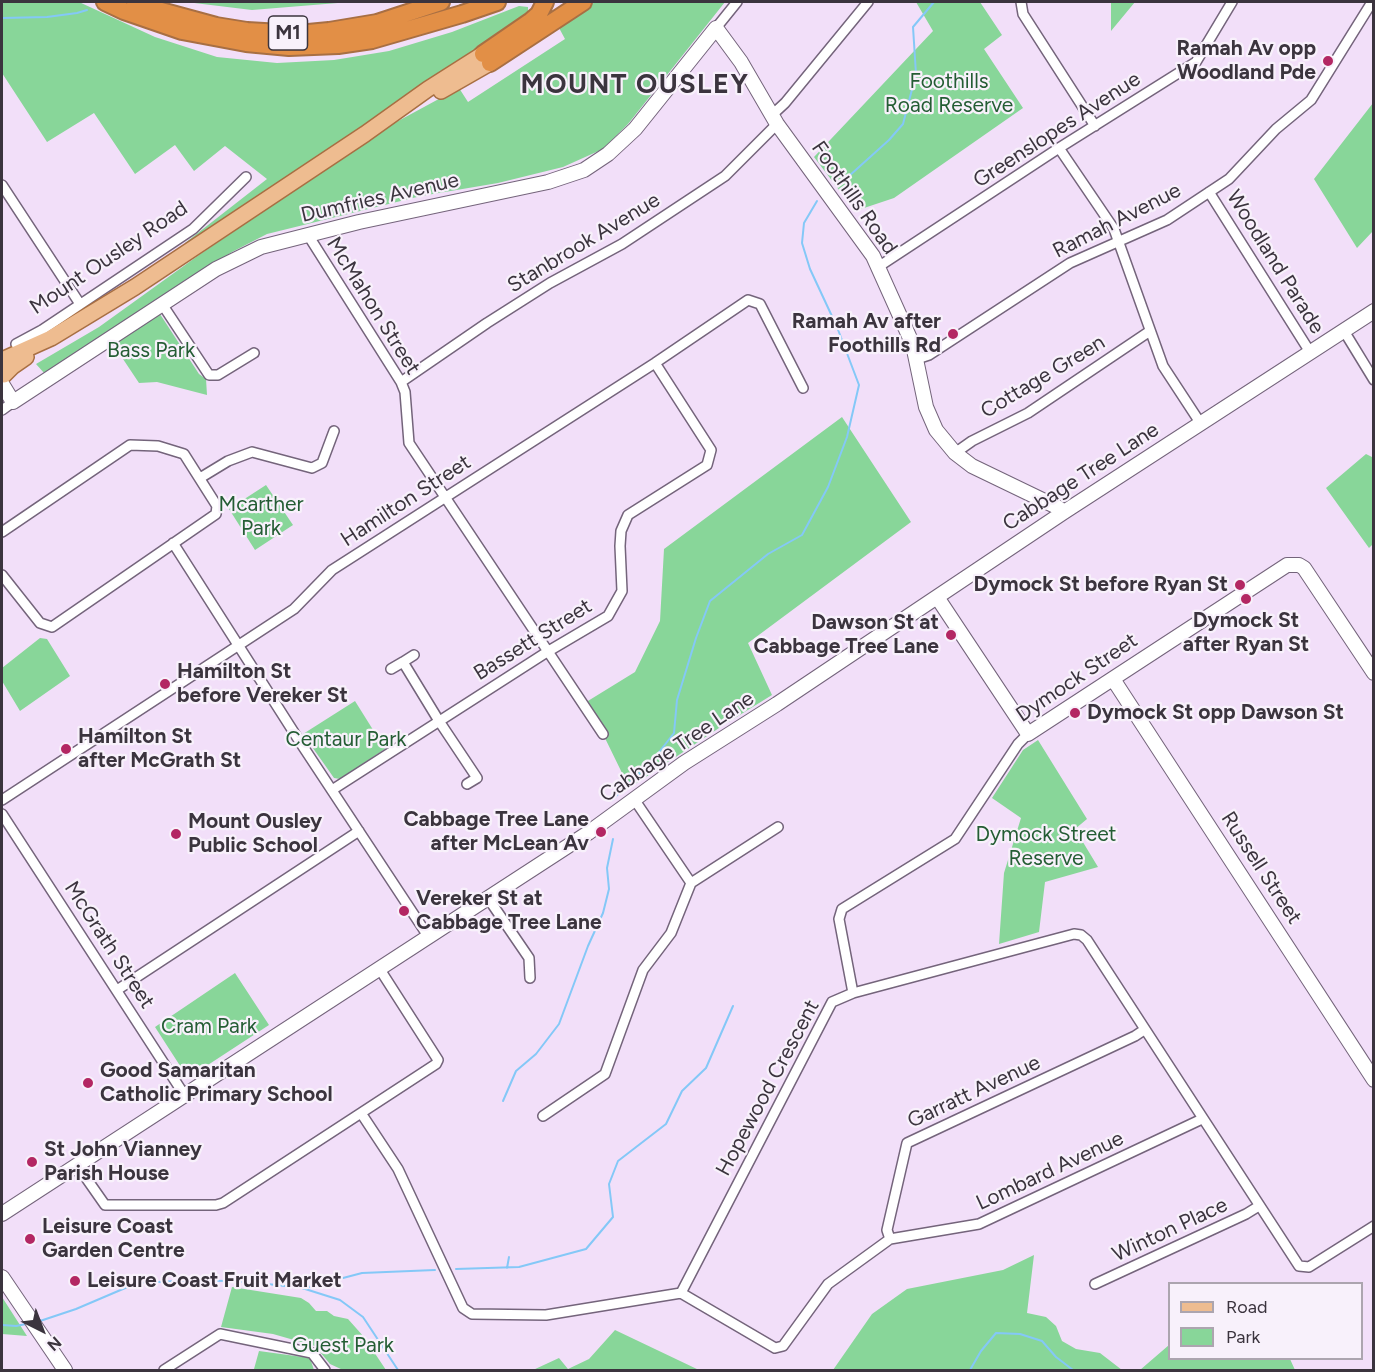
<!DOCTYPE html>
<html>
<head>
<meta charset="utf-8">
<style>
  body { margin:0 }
  #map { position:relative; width:1375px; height:1372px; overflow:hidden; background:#f2dff9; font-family:Figtree,sans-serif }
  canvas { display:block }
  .frame { position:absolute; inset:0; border:3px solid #3b343e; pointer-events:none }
  .legend { position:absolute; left:1168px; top:1282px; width:195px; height:78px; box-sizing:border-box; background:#f8f1fb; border:2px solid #aca5af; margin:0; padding:8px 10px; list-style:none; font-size:18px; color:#3b343e }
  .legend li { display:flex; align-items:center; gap:12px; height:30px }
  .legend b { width:30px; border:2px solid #aca5af }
  .north { position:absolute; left:12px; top:1300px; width:60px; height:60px; -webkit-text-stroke:4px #f8f1fb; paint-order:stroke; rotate:138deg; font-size:16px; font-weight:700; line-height:24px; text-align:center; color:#3b343e }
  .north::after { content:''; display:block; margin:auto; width:21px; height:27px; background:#3b343e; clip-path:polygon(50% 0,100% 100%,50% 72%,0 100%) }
</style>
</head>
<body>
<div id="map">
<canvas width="1375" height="1372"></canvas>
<div class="frame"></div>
<ul class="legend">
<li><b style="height:8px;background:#eebc90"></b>Road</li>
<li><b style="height:16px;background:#88d699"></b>Park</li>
</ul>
<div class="north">N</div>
</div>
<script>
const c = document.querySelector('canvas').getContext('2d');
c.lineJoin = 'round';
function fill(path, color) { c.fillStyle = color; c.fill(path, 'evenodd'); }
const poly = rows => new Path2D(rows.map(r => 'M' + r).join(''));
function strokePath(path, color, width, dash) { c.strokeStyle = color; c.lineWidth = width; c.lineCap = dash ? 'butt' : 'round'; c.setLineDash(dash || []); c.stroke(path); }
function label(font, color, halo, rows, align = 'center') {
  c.font = font + ' Figtree,sans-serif'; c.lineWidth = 4.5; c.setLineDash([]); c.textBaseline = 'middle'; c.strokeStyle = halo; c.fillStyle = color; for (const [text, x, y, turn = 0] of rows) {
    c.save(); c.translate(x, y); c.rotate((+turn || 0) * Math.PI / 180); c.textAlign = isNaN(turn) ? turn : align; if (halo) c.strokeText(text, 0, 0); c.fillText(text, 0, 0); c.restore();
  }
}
const green = poly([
  [2,2,79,2,155,37,217,57,277,63,334,60,389,51,452,32,519,6,528,7,528,11,519,23,375,117,368,128,188,248,185,243,267,179,225,146,194,171,175,145,135,174,94,113,47,142,2,73],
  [186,2,350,2,252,10],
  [595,2,725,2,628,124,603,149,563,167,498,183,421,196,267,234,232,252,45,374,36,364,99,327,199,255,389,126,459,88,468,102,565,39,558,26],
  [916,2,980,2,1002,35,984,49,1023,108,894,198,855,211,814,157,933,31],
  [1111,2,1135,2,1111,31],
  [1373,103,1373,231,1357,248,1314,179],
  [158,311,199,374,206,379,207,395,157,382,139,383,111,341],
  [842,417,911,522,748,643,772,695,722,726,625,791,621,785,623,775,603,734,583,704,635,672,660,621,664,549],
  [1366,454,1374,458,1373,544,1369,548,1326,488],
  [266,485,293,525,255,550,229,509],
  [40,638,47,639,70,676,20,711,2,681,2,668],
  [355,701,385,749,340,779,334,778,303,734],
  [1038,740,1087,819,1075,829,1098,867,1045,882,1039,932,999,944,1004,873,1021,818,992,798,1023,750],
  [235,973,269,1025,191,1076,186,1075,155,1027],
  [1034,1255,1027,1313,1046,1317,1056,1326,1062,1341,1076,1349,1100,1353,1122,1370,833,1370,872,1314,907,1289,1003,1270],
  [232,1287,301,1298,309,1303,316,1311,327,1311,334,1316,348,1319,364,1337,386,1370,343,1370,330,1364,315,1346,273,1334,221,1327],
  [2,1297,27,1336,2,1334],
  [615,1330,699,1370,533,1370,559,1358,568,1369,589,1359],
  [1169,1345,1170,1358,1290,1359,1295,1370,1140,1370],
  [259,1351,310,1358,314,1370,256,1370,254,1369]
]);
const stream = poly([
  [2,18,47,17,77,13,87,10],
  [849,176,889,140,903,124,916,74,913,27,934,2],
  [612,800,653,760,674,733,677,700,696,638,710,601,768,554,802,535,828,487,847,437,859,385,837,327,810,269,802,243,804,223,817,201],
  [503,1101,516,1071,536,1054,559,1024,588,946,603,913,609,889,607,868,613,839],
  [507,1268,509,1257],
  [456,1269,519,1267,586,1249,613,1217,609,1184,618,1161,666,1124,682,1091,706,1068,733,1006],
  [305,1288,362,1273,435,1270],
  [37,1322,76,1309,137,1283,199,1280,250,1282,302,1288,340,1300,363,1317,398,1370],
  [2,1325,16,1326,26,1324],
  [970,1370,981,1351,996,1333,1020,1334,1042,1341,1056,1357,1073,1370],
  [1079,1370,1092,1370],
  [1204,1370,1217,1370]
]);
const street = poly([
  [1021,2,1023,14,1095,126],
  [716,28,737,2],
  [772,115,785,103,868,2],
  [1059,148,1114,229,1163,366,1201,424],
  [2,185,80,304],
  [1209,192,1310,352],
  [308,235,401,382,405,392,409,443,603,734],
  [878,267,1059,148,1196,62,1232,2],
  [162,304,209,375,218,375,254,353],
  [1344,331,1374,380],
  [16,344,42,330,193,229,246,177],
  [917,359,929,355,1070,263,1167,220,1229,179,1276,129,1311,100,1372,2],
  [401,382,487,323,550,283,622,244,725,176,777,124],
  [2,410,13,402],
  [955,453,972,441,1028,413,1150,331],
  [200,478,228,461,252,452,312,468,322,463,334,431],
  [2,532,130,445,158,446,184,454,217,506,216,514,52,627,40,623,2,575],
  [173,543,300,742,428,936],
  [403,662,414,655],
  [391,669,403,662,439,721,477,778,467,784],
  [332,790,547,652,608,616,622,591,620,546,621,531,628,515,707,465,711,450,655,363],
  [634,799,691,883,778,827],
  [2,800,294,609,332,570,655,363,748,300,760,304,803,388],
  [2,814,185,1096],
  [488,898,529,958,530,978],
  [117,990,359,831],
  [853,993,839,919,842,909,955,839,1018,744,1028,734],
  [361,1113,398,1169,463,1308,472,1314,546,1315,681,1293],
  [543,1116,605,1074,643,970,671,933,691,883],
  [77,1165,105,1205,216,1205,223,1203,361,1113,436,1064,438,1060,379,968],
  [890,1239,887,1230,907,1143,1135,1036,1144,1030],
  [1095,1284,1246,1214,1259,1206],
  [681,1293,832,1002,853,993,1074,934,1081,935,1087,940,1299,1266,1309,1267,1374,1226],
  [681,1293,775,1348,783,1346,828,1284,890,1239,979,1224,1202,1119],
  [164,1370,220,1334,312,1353,325,1370]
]);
const secondary = poly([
  [2,384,13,402,216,269,261,247,359,222,548,182,584,170,608,154,635,129,716,28,741,62,777,124,873,256,913,345,926,407,936,430,955,453,972,466,1057,507,1064,512],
  [937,597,1028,734,1287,565,1299,565,1304,568,1374,673],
  [1113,679,1374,1080],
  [2,1214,588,833,684,763,777,704,1064,512,1374,311],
  [2,1277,65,1370]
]);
const primary = poly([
  [441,91,490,63],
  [2,360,51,338,135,287,365,134,428,89,483,54],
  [4,375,13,366,26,357]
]);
const highway = poly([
  [105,2,124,11,182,31,246,43,289,47,338,45,372,40,462,14,497,2],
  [135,2,150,8,216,26,247,31,298,34,329,31,377,23,441,2],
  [483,54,531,21,539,14,545,2],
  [490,63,583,2]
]);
const markers = [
  [1328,61,6,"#b32763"],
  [953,334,6,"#b32763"],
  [1240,585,6,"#b32763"],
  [1246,599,6,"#b32763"],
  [951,635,6,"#b32763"],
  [165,684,6,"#b32763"],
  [1075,713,6,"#b32763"],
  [66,749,6,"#b32763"],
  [601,832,6,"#b32763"],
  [176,834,6,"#b32763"],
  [404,911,6,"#b32763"],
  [88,1083,6,"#b32763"],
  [32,1162,6,"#b32763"],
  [30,1239,6,"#b32763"],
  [75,1281,6,"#b32763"]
];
const shields = [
  [288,33,39]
];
const shieldNames = [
  ["M1",288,33]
];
const poiNames = [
  ["Ramah Av opp",1316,49,"right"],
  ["Woodland Pde",1316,73,"right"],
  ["Ramah Av after",941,322,"right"],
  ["Foothills Rd",941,346,"right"],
  ["Dymock St before Ryan St",1228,585,"right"],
  ["Dymock St",1246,621,"center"],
  ["after Ryan St",1246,645,"center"],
  ["Dawson St at",939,623,"right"],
  ["Cabbage Tree Lane",939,647,"right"],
  ["Hamilton St",177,672],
  ["before Vereker St",177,696],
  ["Dymock St opp Dawson St",1087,713],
  ["Hamilton St",78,737],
  ["after McGrath St",78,761],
  ["Cabbage Tree Lane",589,820,"right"],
  ["after McLean Av",589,844,"right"],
  ["Mount Ousley",188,822],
  ["Public School",188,846],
  ["Vereker St at",416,899],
  ["Cabbage Tree Lane",416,923],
  ["Good Samaritan",100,1071],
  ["Catholic Primary School",100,1095],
  ["St John Vianney",44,1150],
  ["Parish House",44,1174],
  ["Leisure Coast",42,1227],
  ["Garden Centre",42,1251],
  ["Leisure Coast Fruit Market",87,1281]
];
const parkNames = [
  ["Foothills",949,82],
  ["Road Reserve",949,106],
  ["Bass Park",151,351],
  ["Mcarther",261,505],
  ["Park",261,529],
  ["Centaur Park",346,740],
  ["Dymock Street",1046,835],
  ["Reserve",1046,859],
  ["Cram Park",209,1027],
  ["Guest Park",343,1346]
];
const streetNames = [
  ["Greenslopes Avenue",1057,130,-33],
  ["Dumfries Avenue",380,198,-13],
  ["Foothills Road",854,198,55],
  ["Ramah Avenue",1117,221,-27],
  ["Stanbrook Avenue",584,243,-31],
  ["Mount Ousley Road",109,258,-34],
  ["Woodland Parade",1275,262,58],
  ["McMahon Street",373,306,58],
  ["Cottage Green",1043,377,-31],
  ["Cabbage Tree Lane",1081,477,-33],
  ["Hamilton Street",406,501,-33],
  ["Bassett Street",533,640,-32],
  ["Dymock Street",1077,678,-34],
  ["Cabbage Tree Lane",677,747,-34],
  ["Russell Street",1261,868,57],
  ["McGrath Street",109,945,57],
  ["Hopewood Crescent",768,1088,-62],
  ["Garratt Avenue",974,1092,-25],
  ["Lombard Avenue",1050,1171,-25],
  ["Winton Place",1170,1230,-25]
];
const districtNames = [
  ["MOUNT OUSLEY",635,85]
];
fill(green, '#88d699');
strokePath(stream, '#84c8f7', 2);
strokePath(street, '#74647b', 12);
strokePath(secondary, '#74647b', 16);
strokePath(primary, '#a86f43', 18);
strokePath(highway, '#a86f43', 20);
strokePath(street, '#fff', 9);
strokePath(secondary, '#fff', 14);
strokePath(primary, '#eebc90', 15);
strokePath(highway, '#e28f46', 16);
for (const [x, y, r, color] of markers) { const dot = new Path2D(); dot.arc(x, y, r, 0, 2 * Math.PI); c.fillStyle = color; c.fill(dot); strokePath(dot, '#f8f1fb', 2); }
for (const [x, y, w] of shields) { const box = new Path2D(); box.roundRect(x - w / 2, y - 17, w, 34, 4.5); c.fillStyle = '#f8f1fb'; c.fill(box); strokePath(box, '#3b343e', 1.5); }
label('bold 20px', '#3b343e', null, shieldNames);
label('bold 21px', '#3b343e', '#f8f1fb', poiNames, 'left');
label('21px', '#245d34', '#f8f1fb', parkNames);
label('21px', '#3b343e', '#f8f1fb', streetNames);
c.letterSpacing = '1.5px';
label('bold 27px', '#3b343e', '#f8f1fb', districtNames);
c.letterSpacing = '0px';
</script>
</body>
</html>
